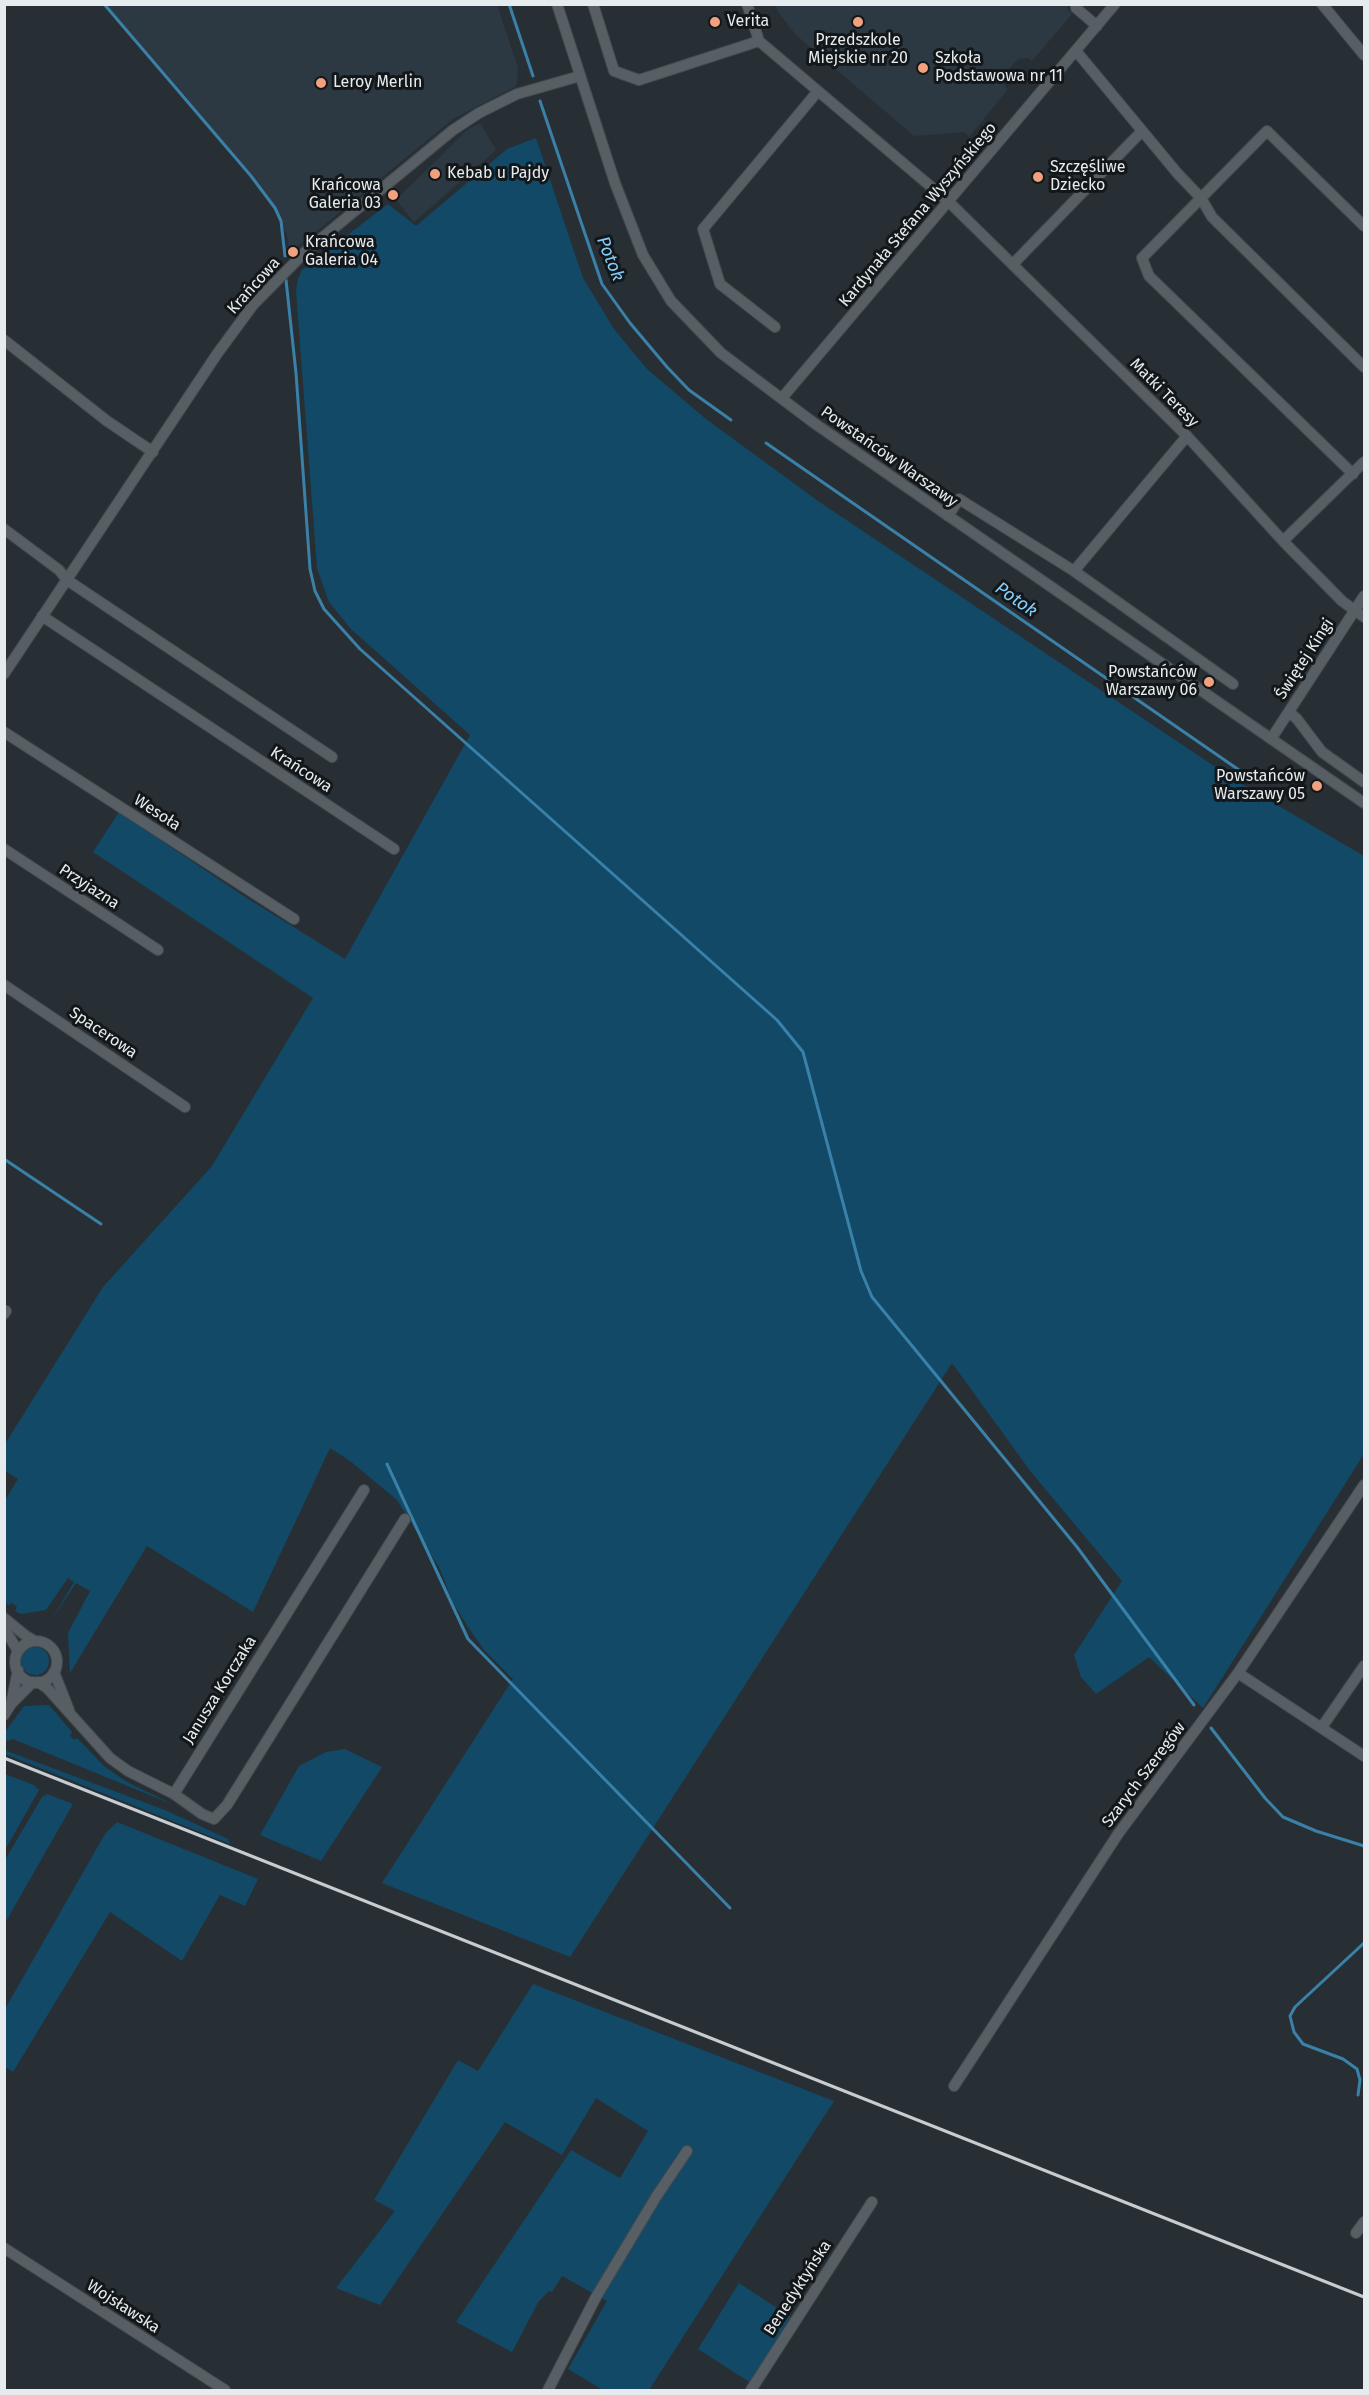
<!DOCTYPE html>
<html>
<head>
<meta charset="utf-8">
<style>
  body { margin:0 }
  #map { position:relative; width:1369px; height:2395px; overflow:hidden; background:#282f34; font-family:"Fira Sans",sans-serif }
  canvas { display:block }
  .frame { position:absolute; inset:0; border:6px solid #e6ebee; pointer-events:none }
</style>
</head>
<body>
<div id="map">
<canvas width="1369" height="2395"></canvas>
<div class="frame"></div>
</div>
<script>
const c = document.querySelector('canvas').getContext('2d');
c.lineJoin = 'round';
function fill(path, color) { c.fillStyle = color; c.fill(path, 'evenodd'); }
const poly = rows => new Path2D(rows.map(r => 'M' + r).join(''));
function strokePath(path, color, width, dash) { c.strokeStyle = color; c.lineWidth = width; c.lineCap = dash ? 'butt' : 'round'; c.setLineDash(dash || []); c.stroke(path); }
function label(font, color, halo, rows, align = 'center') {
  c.font = font + ' "Fira Sans",sans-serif'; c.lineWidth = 6; c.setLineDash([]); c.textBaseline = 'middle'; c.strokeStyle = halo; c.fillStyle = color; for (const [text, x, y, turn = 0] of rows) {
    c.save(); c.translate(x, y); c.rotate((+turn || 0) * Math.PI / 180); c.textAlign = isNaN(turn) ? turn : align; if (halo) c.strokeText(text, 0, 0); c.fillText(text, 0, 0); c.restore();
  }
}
const built = poly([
  [1067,4,1068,10,1072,14,1032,61,1028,58,1018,59,1004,75,1005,87,1008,89,969,137,965,132,914,136,796,35,778,12,775,5],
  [104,5,497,5,518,68,517,83,515,87,453,119,290,253,287,235,275,208,251,176],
  [480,123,496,150,414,222,396,200,467,130]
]);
const green = poly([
  [536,138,583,278,614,329,647,369,706,419,818,501,1238,782,1364,856,1364,1454,1203,1708,1149,1657,1096,1694,1081,1677,1074,1655,1122,1581,1031,1472,952,1363,570,1957,382,1883,513,1679,485,1651,472,1633,453,1603,440,1569,397,1500,350,1461,330,1448,253,1612,147,1546,70,1673,68,1633,90,1591,76,1583,51,1621,74,1582,68,1578,46,1610,21,1614,15,1611,17,1607,12,1603,9,1605,5,1602,4,1502,18,1479,5,1471,5,1444,103,1287,212,1166,313,998,93,852,119,812,242,895,345,959,470,735,351,629,329,602,317,568,296,291,298,279,302,270,388,204,416,226,507,149],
  '21 1661a14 14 0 1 1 28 0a14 14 0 1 1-28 0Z',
  [49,1705,72,1732,70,1736,74,1740,77,1738,104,1766,127,1782,174,1805,13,1739,8,1741,5,1740,5,1732,24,1706],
  [345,1749,382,1767,321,1861,260,1835,299,1766,326,1752],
  [4,1750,165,1810,228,1839,230,1844,5,1754],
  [5,1774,34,1785,39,1790,5,1850],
  [47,1794,73,1804,5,1923,5,1860,42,1797],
  [117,1822,258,1879,245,1906,220,1895,182,1961,110,1912,13,2072,5,2067,5,2009,105,1834],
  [533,1984,834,2101,649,2390,603,2390,568,2369,607,2301,562,2276,552,2292,549,2291,539,2301,512,2352,456,2322,571,2150,620,2178,648,2131,596,2098,562,2155,505,2122,380,2305,336,2288,395,2211,374,2200,458,2060,478,2071],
  [739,2283,792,2318,752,2378,751,2383,698,2349]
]);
const stream = poly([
  [104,4,251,176,275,208,281,221,285,256],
  [509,4,533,76],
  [540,101,602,284,630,323,667,367,689,390,731,420],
  [286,280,296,373,310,569,315,591,324,609,360,649,777,1020,803,1052,861,1271,872,1297,1077,1547,1194,1705],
  [766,443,1252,779],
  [4,1159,101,1224],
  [387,1464,468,1639,730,1908],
  [1211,1728,1265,1798,1283,1817,1316,1831,1364,1846],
  [1358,2095,1360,2080,1357,2069,1343,2059,1303,2044,1294,2032,1290,2016,1295,2007,1364,1943]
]);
const minor = poly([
  [557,4,615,183,643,255,671,301,721,353,814,423,1364,803],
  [593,4,614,71,639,80,759,41],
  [747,4,759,41,949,202,1187,436,1283,541,1342,601,1364,617],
  [1076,4,1076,8,1097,26],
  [1322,4,1364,55],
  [1076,51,1178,174,1201,198,1212,217,1364,367],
  [1013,264,1142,131],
  [775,327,720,284,703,229,818,91],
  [4,340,107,421,153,452],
  [782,398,1115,4],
  [1353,474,1149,276,1142,258,1267,131,1364,226],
  [948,516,959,499,1074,571,1233,684],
  [4,529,59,570,67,580,332,757],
  [1283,541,1364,462],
  [1074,571,1187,436],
  [42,616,394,849],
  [4,674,217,354,253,305,306,251,453,130,479,113,517,94,580,76],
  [1289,712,1297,719,1322,752,1364,782],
  [4,732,294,919],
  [1271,739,1364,596],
  [4,849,158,950],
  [4,985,185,1107],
  [4,1314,6,1311],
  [4,1618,26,1636,35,1641],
  [4,1628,18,1651],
  '15 1662a21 21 0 1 1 42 0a21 21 0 1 1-42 0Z',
  [54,1672,69,1710],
  [1238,1673,1364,1756],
  [38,1682,47,1688,110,1758,128,1771,174,1794,202,1814,214,1819,227,1805,405,1519],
  [11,1704,18,1670],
  [4,1715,11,1704,33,1682],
  [1322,1727,1364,1666],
  [174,1794,364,1490],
  [954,2086,1118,1834,1238,1673,1364,1485],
  [1356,2233,1364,2222],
  [4,2248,225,2390],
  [548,2390,596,2297,656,2197,687,2151],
  [751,2390,872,2202]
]);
const rail = poly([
  [4,1758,1364,2297]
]);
const markers = [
  [715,22,6,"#f1a17d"],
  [858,22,6,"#f1a17d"],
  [923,68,6,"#f1a17d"],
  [321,83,6,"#f1a17d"],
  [435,174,6,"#f1a17d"],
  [1038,177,6,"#f1a17d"],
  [393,195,6,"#f1a17d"],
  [293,252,6,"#f1a17d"],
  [1209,682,6,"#f1a17d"],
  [1317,786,6,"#f1a17d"]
];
const poiNames = [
  ["Verita",727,22],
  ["Przedszkole",858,41,"center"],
  ["Miejskie nr 20",858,59,"center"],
  ["Szkoła",935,59],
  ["Podstawowa nr 11",935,77],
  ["Leroy Merlin",333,83],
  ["Szczęśliwe",1050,168],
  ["Dziecko",1050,186],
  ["Kebab u Pajdy",447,174],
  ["Krańcowa",381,186,"right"],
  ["Galeria 03",381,204,"right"],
  ["Krańcowa",305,243],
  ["Galeria 04",305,261],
  ["Powstańców",1197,673,"right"],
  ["Warszawy 06",1197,691,"right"],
  ["Powstańców",1305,777,"right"],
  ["Warszawy 05",1305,795,"right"]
];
const streetNames = [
  ["Kardynała Stefana Wyszyńskiego",918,215,-50],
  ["Krańcowa",254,286,-48],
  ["Matki Teresy",1164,393,45],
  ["Powstańców Warszawy",889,457,35],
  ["Świętej Kingi",1305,659,-57],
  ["Krańcowa",301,770,33],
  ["Wesoła",157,813,33],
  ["Przyjazna",89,887,33],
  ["Spacerowa",103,1033,34],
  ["Janusza Korczaka",220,1690,-58],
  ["Szarych Szeregów",1144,1775,-53],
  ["Benedyktyńska",798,2288,-57],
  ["Wojsławska",123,2307,33]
];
const waterNames = [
  ["Potok",610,259,68],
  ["Potok",1016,600,35]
];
fill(built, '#2c3942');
fill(green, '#114967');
strokePath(stream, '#3a81a9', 3);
strokePath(minor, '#434a4e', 12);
strokePath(minor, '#575f65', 10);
strokePath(rail, '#c6cccf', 3);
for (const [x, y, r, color] of markers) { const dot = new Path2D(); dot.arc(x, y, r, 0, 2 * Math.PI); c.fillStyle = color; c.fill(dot); strokePath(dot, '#131719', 2); }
label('16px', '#e6ebee', '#131719', poiNames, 'left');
label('16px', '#e6ebee', '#131719', streetNames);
label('italic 18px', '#82cefc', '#131719', waterNames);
</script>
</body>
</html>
